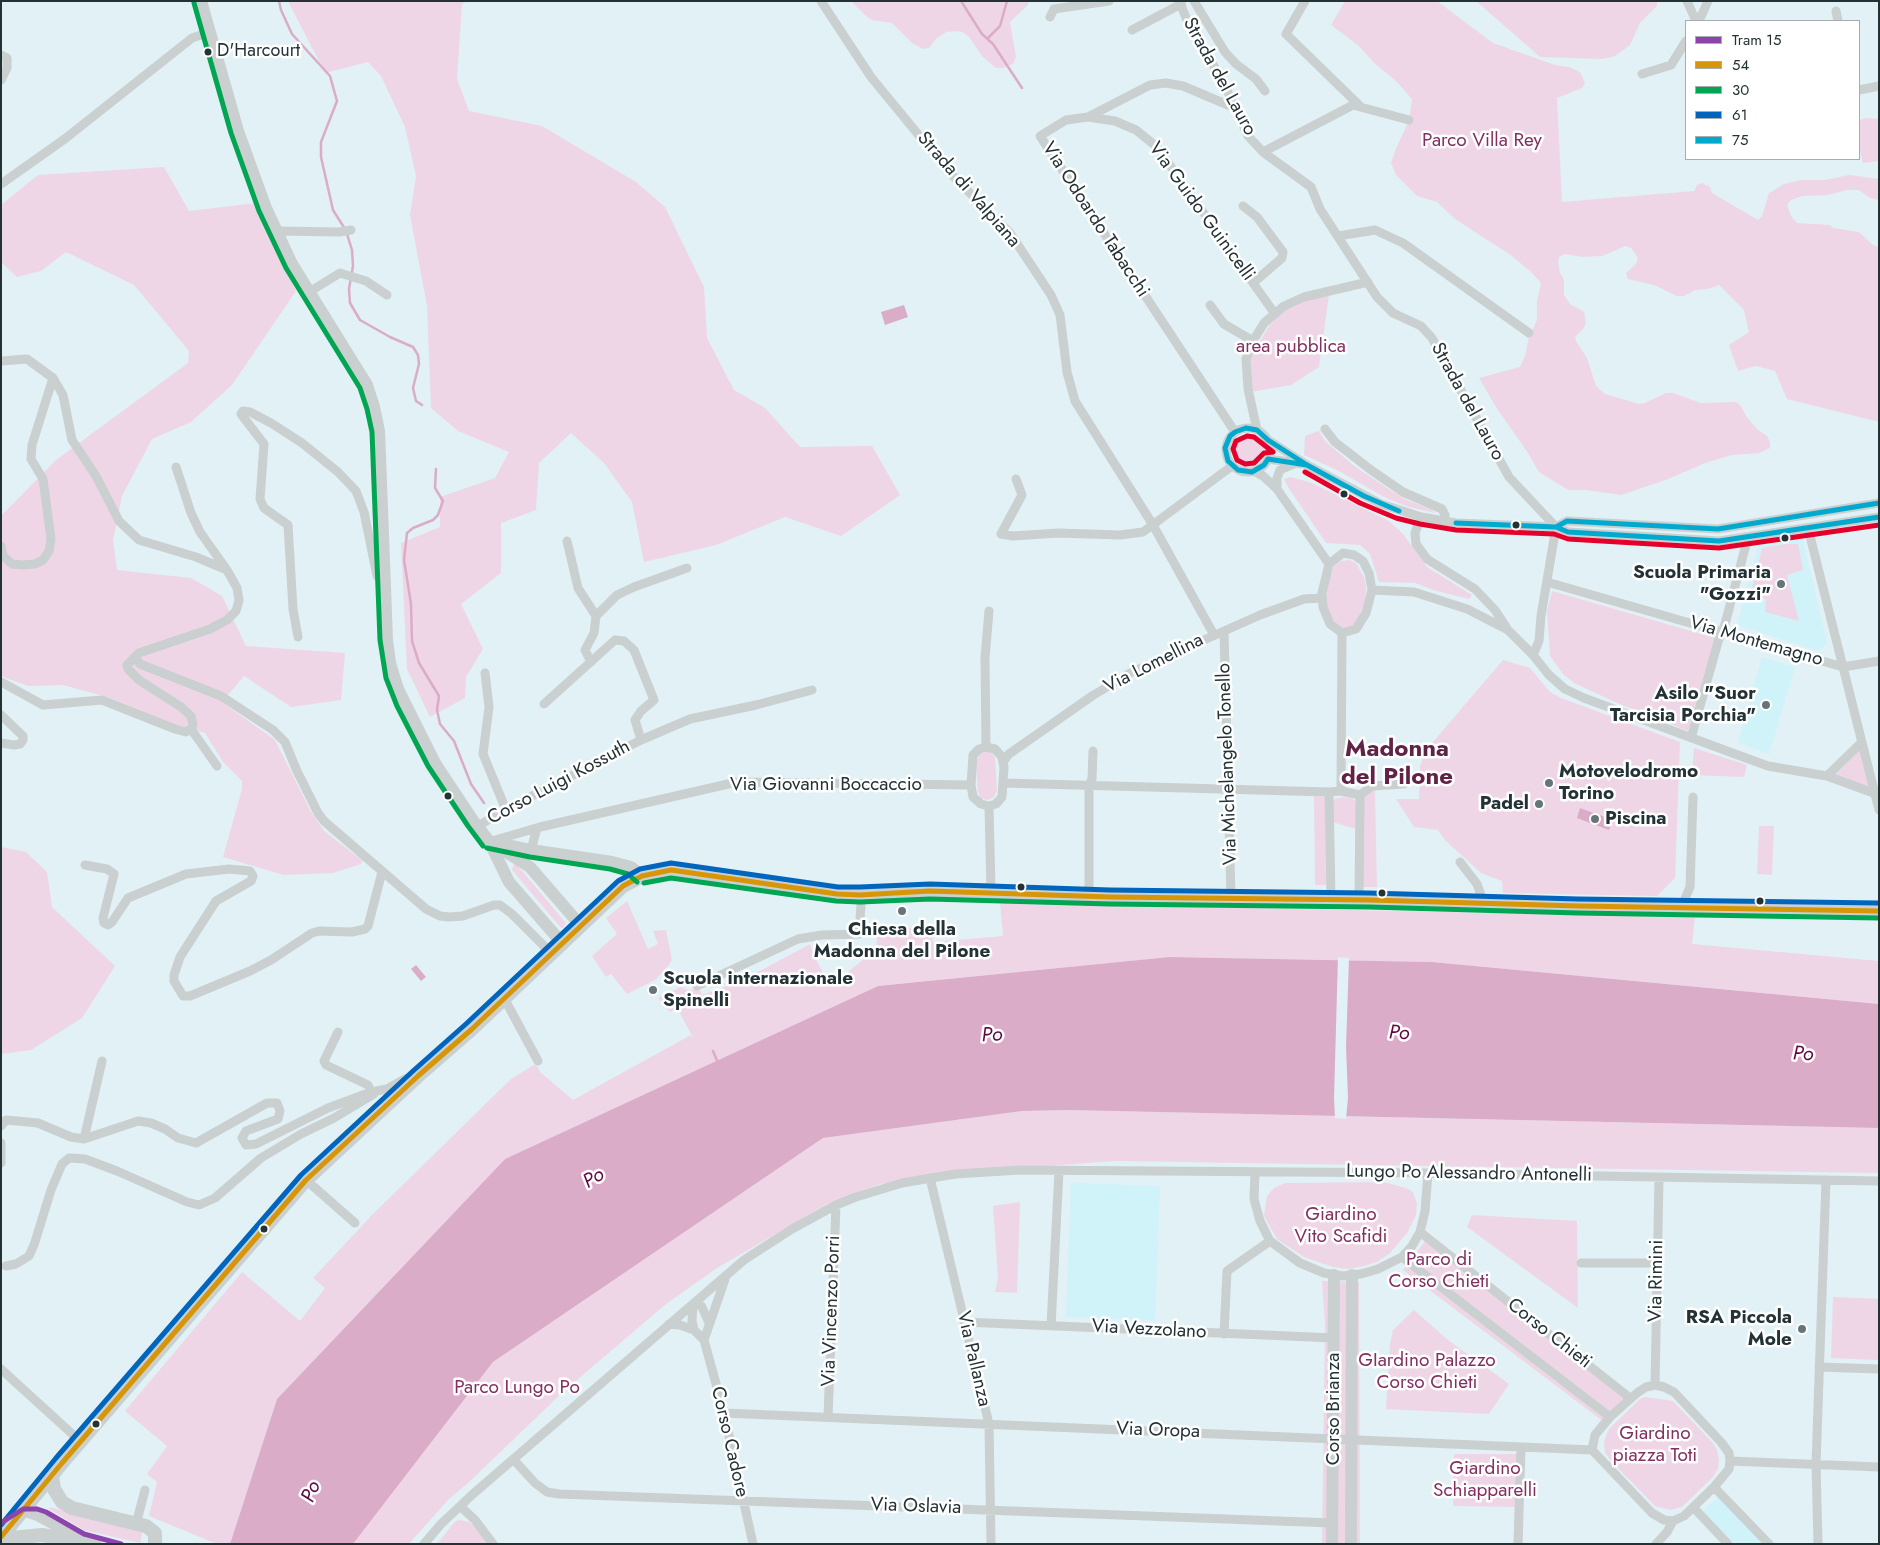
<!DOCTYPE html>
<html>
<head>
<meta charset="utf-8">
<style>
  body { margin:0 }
  #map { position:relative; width:1880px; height:1545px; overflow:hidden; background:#e1f1f5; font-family:Jost,sans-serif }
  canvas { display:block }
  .frame { position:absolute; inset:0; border:2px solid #233235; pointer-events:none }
  .legend { position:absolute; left:1685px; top:20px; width:175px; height:140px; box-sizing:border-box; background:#fff; border:1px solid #a7adae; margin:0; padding:6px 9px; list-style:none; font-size:15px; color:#233235 }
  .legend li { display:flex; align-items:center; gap:10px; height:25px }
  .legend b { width:25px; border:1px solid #a7adae }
</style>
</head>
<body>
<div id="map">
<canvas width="1880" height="1545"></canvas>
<div class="frame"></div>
<ul class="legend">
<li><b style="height:6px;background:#8e44ad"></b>Tram 15</li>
<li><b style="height:6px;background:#d79508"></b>54</li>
<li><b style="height:6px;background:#00a651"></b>30</li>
<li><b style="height:6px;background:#0065bd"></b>61</li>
<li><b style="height:6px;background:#00a9ce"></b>75</li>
</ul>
</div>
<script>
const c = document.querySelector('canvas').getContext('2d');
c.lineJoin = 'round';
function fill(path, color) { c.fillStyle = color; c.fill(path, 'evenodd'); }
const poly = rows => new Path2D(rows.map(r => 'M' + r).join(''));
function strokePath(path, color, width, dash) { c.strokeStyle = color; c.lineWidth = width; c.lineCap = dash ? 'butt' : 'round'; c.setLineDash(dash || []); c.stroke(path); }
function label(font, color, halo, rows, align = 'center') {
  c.font = font + ' Jost,sans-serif'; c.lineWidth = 5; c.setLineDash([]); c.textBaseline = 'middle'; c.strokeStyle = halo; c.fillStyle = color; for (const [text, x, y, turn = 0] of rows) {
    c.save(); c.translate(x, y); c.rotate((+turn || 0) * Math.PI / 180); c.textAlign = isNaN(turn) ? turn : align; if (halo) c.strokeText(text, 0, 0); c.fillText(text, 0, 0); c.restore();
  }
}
const built = poly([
  [1802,537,1827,643,1818,651,1737,625,1759,543],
  [1762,657,1795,667,1769,754,1738,742],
  [1071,1183,1160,1186,1155,1320,1066,1317],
  [1721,1495,1766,1544,1735,1544,1703,1511]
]);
const green = poly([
  [288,1,468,1,462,4,457,79,469,111,542,126,636,182,665,207,704,287,707,338,734,390,765,408,800,447,872,446,900,495,841,536,785,517,716,545,644,562,632,502,604,463,571,433,539,463,536,510,501,523,501,573,461,604,483,649,466,677,465,698,430,717,407,669,401,543,440,527,440,497,495,478,509,452,458,431,431,408,427,306,410,215,416,176,405,127,381,76,368,62,325,73],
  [851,1,987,2,1029,1,1028,5,1010,22,1016,57,1013,64,1002,68,996,68,982,56,969,37,964,33,958,31,946,32,936,39,929,48,923,49,912,43,892,23,872,20,867,17],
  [1345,1,1437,1,1493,43,1555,65,1569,67,1580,72,1585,83,1582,88,1557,98,1562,202,1694,191,1697,185,1702,183,1710,187,1712,193,1758,220,1762,216,1769,193,1784,184,1801,180,1825,180,1849,175,1879,179,1879,200,1870,198,1859,190,1847,190,1828,195,1803,196,1791,200,1787,205,1791,216,1797,223,1829,225,1834,228,1859,232,1873,245,1879,247,1879,422,1787,399,1775,371,1756,366,1738,371,1729,345,1749,332,1744,310,1719,285,1707,289,1695,290,1684,296,1677,296,1654,285,1628,279,1626,273,1636,264,1638,258,1631,248,1625,246,1602,256,1583,257,1565,254,1559,257,1558,262,1560,273,1564,280,1564,295,1570,304,1584,312,1586,323,1583,329,1575,337,1577,343,1587,358,1596,386,1605,394,1639,404,1645,403,1666,393,1673,393,1701,403,1736,402,1741,406,1746,416,1757,429,1767,436,1770,442,1770,448,1759,453,1732,455,1705,463,1668,479,1621,495,1586,490,1568,490,1539,472,1528,453,1496,407,1479,378,1520,367,1525,356,1529,337,1537,320,1537,302,1541,283,1531,272,1512,256,1455,219,1437,202,1417,196,1396,175,1391,163,1395,151,1409,120,1412,99,1395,80,1374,63,1359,46,1331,25],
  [1476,1,1657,1,1657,6,1640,23,1630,45,1615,56,1603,59,1540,57],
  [1867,118,1879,119,1879,161,1863,163,1859,147,1859,120],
  [164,167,189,211,256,203,296,291,232,385,191,422,152,439,122,496,113,540,117,570,191,578,222,596,246,646,345,653,341,700,291,707,244,676,222,702,275,740,310,810,324,831,363,861,361,864,333,873,284,875,223,857,242,789,242,781,223,762,205,733,173,724,108,697,63,685,28,686,1,676,1,516,56,460,188,363,189,351,134,285,66,252,41,271,17,277,1,262,1,205,38,175],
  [1329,295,1319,367,1291,385,1251,392,1249,360,1269,326,1287,307,1305,300],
  [1319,431,1325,441,1353,465,1387,488,1407,500,1430,509,1436,513,1409,507,1386,498,1337,470,1304,455,1305,436],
  '1232 451a16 16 0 1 1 32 0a16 16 0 1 1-32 0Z',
  [1291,477,1312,483,1389,521,1403,534,1427,567,1472,595,1469,599,1433,590,1415,583,1379,582,1370,554,1360,545,1326,543,1288,487,1284,479],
  [1785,544,1798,544,1803,570,1787,575,1799,621,1765,612,1766,600,1751,592,1762,548],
  [1349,560,1356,563,1364,577,1366,587,1365,602,1356,623,1349,628,1342,629,1335,625,1327,606,1327,589,1328,577,1334,566,1341,561],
  [1552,591,1715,638,1688,731,1617,703,1574,683,1563,674,1550,656,1547,611],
  [1503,660,1530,668,1550,692,1561,698,1680,742,1675,878,1657,896,1503,893,1502,881,1481,873,1445,840,1438,830,1414,827,1396,799,1419,799,1420,766,1427,749],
  [1694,748,1747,765,1744,777,1692,775],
  [1860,750,1870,788,1835,775],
  [987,751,993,754,995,758,997,790,994,797,988,800,981,798,978,792,976,765,979,754],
  [1372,790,1375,790,1377,887,1362,887,1363,798],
  [1314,796,1325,797,1326,885,1315,885],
  [1344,797,1352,798,1356,802,1356,829,1332,822,1332,801,1337,798],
  [1759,826,1774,826,1772,875,1757,874],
  [1,847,26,852,47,872,52,907,115,966,82,1018,31,1050,1,1054],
  [514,864,517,865,566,923,563,928,561,928,512,870],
  [627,901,648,949,658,944,653,931,666,930,672,960,669,965,655,980,627,994,611,974,606,977,592,956,617,934,606,918],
  [1000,903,1695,917,1692,944,1879,961,1879,1004,1432,962,1169,957,878,986,505,1159,277,1399,230,1544,217,1544,149,1516,157,1482,147,1474,167,1446,125,1411,242,1272,300,1321,325,1288,313,1278,374,1213,512,1078,536,1064,540,1072,573,1100,691,1035,696,1043,677,1008,670,1012,658,998,681,987,687,990,700,990,702,995,741,981,810,944,814,956,828,982,848,972,877,948,876,931,931,926,933,942,1003,936],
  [1068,1110,1879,1128,1879,1173,1113,1161,986,1171,880,1184,827,1204,717,1268,666,1304,564,1391,468,1483,448,1500,409,1544,353,1544,493,1362,823,1138,1022,1111],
  [1383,1182,1406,1188,1413,1192,1417,1204,1416,1215,1407,1233,1390,1253,1377,1262,1364,1266,1348,1269,1333,1267,1304,1257,1277,1239,1264,1216,1267,1196,1274,1188,1285,1183],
  [1020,1202,1017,1293,995,1292,998,1278,993,1206],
  [1472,1215,1577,1221,1578,1308,1467,1227],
  [1429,1236,1630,1398,1604,1422,1403,1270],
  [1322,1281,1359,1282,1360,1544,1322,1544,1325,1323],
  [1833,1297,1879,1299,1879,1360,1831,1358],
  [1414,1310,1448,1340,1509,1384,1489,1414,1386,1409,1390,1344,1393,1330],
  [1645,1397,1673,1401,1713,1443,1717,1450,1719,1460,1718,1469,1713,1477,1682,1507,1670,1510,1655,1506,1611,1461,1605,1452,1604,1441,1609,1429,1640,1399],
  [1454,1454,1517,1454,1515,1507,1453,1506],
  [49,1507,143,1530,140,1543,84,1530,49,1509],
  [461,1520,469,1522,477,1528,488,1544,437,1544,452,1525,456,1521]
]);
const water = poly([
  [904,305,908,317,885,325,881,312],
  [1580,808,1613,820,1609,830,1577,818],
  [1169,957,1432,962,1879,1004,1879,1128,1068,1110,1022,1111,823,1138,493,1362,353,1544,230,1544,277,1399,505,1159,878,986],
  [416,965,426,977,421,981,411,969]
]);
const pier = poly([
  [1338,957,1349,958,1346,1047,1348,1098,1346,1119,1335,1118,1334,1098]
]);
const stream = poly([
  [279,1,281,10,292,34,330,76,337,101,321,142,321,157,333,210,345,229],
  [961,1,982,34,993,44,1022,88],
  [988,38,1000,26,1007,1],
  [347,234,352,250,353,266,349,289,350,303,360,320,390,337,413,347,418,355,419,364,413,388,416,401,422,405],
  [436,469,435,488,443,501,438,515,433,520,413,528,407,533,404,560,411,604,412,641,419,663,439,696,437,710,440,724,454,741,471,784,484,803],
  [713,1051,718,1063]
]);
const street = poly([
  [821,1,871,77,949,172,1010,233,1051,295,1060,315,1067,372,1075,401,1153,525,1214,635],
  [1181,1,1182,8,1192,32,1222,79,1248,136,1263,152,1311,187,1320,209,1377,297,1393,313,1421,326,1432,338,1509,477,1556,527],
  [1194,1,1225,52,1236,64,1256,79,1265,91],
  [1305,1,1286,34,1361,107],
  [1687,1,1696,21],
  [1836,11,1838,21],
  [1050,17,1054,9,1109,1],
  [1699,21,1708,1],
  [1132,30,1181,4],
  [1,55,7,58,7,68,1,80],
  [1642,74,1671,65,1686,41],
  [1859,90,1879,86],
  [1088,117,1115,121,1136,130,1157,147,1275,314],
  [1263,152,1353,105,1409,120],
  [1,184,66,138,192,38,210,32],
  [1243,206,1257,217,1283,252,1282,258,1253,283],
  [277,231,339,232,351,230],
  [1338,236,1375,230,1403,243,1529,333],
  [309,292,340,273,366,281,387,295],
  [1210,305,1224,324,1253,341],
  [1,361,27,359,53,378,63,395,72,440,96,476,119,521,139,540,196,557,227,570,237,588,239,600,236,611,227,620,210,629,139,653,135,657,140,664,221,696,273,730,285,742,297,771,318,813,324,821,426,909,440,916,449,917,463,916,494,905,500,905,512,914,551,953],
  '1226 450a22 22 0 1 1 44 0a22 22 0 1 1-44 0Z',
  [1325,429,1335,442,1371,470,1403,492,1442,509,1445,515,1444,521],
  [1257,430,1248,389,1246,359,1253,341,1264,323,1284,306,1304,297,1368,282],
  [1235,432,1040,136,1066,120,1088,117,1150,85,1166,83,1183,86,1235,108],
  [1268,440,1307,465,1381,504,1421,517,1456,523,1556,527,1568,532,1719,541,1879,517],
  [1268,459,1303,464],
  [176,467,191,513,200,532,227,570],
  [1254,471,1263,476,1277,489,1329,564],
  [1016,479,1022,495,1001,534,1013,536,1058,533,1120,535,1143,532,1232,466],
  [1277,489,1277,478,1280,470,1296,463],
  [1421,517,1415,533,1416,544,1427,559,1475,589,1495,610,1508,630],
  [1556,527,1567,521,1718,529,1879,503],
  [1808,528,1879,810],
  [567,541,578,588,596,616,594,633,585,650,591,662],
  [1,546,3,556,12,564,23,565,35,564,43,560,49,551,51,539,43,479,31,459,32,445,53,378],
  [1343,553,1354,555,1363,561,1369,573,1372,590,1366,613,1356,629,1342,633,1330,624,1323,607,1322,593,1329,564,1343,553],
  [1547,582,1843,667,1879,661],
  [1372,590,1414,592,1467,609,1508,630,1533,655,1549,675,1565,689,1584,698,1746,758,1768,766,1827,776,1879,795],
  [596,616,617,595,634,587,687,568],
  [1224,631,1231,898],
  [298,637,293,609,288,525,264,508,260,499,264,444,241,414,243,411,250,412,271,423,302,443,338,472,356,491,364,512,377,576,386,581],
  [1533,655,1539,641,1541,616,1556,527],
  [485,673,489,707,483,754,506,810],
  [1,682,43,705,102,700,175,729,186,732,191,729,193,725,191,716,181,707,139,680,128,669,127,665,135,657],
  [544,704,615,640,624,641,634,650,654,700,641,711,635,720,641,740],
  [1,715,23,736,23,740,20,744,14,745,1,743],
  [191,729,217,766],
  [1691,738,1718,642,1725,624,1748,537],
  [986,747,995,749,1002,757,1004,767,1002,797,996,804,989,806,981,804,973,797,971,785,973,755,979,749,986,747],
  [986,747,985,658,989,611],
  [1003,762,1009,754,1092,696,1130,673,1260,615,1304,599,1322,598],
  [1827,776,1862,742],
  [1004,783,1329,792],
  [1341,791,1342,633],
  [1360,795,1372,786,1404,784],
  [989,806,991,892],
  [477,827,499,813,641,740,690,719,756,705,812,690],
  [492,841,540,827,737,782,971,785],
  [531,850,537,828],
  [1460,862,1477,884,1484,904],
  [85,865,107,869,114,874,103,918,104,923,108,925,112,922,128,898,186,874,229,869,250,871,253,876,251,881,216,901,180,957,174,975,174,981,183,996,190,996,250,971,271,960,312,933,319,931,352,932,365,929,368,926,382,872],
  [1089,896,1089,785,1092,779,1093,751],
  [1331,900,1329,792,1341,791,1360,795,1359,900],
  [1681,908,1690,887,1693,797],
  [697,986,798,939,822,935,859,934,861,905,860,895],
  [504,998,538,1061],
  [338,1032,324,1061,326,1065,368,1085,371,1092],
  [1,1126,6,1120,38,1123,71,1137,84,1139,138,1121,151,1123,165,1129,178,1138,196,1143,267,1103,277,1103,280,1111,278,1119,246,1131,242,1138,246,1145,256,1144,328,1108,371,1092,387,1089,405,1079,414,1077],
  [84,1139,102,1061],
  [1,1143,1,1163],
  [1255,1172,1254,1199,1260,1221,1270,1241,1300,1263,1324,1273,1343,1276,1361,1274,1378,1269,1402,1257,1412,1246,1420,1232,1425,1211,1428,1173],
  [930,1178,989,1424,991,1544],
  [306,1180,355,1223],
  [1420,1232,1630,1398],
  [1402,1257,1610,1417],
  [1581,1263,1657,1263],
  [6,1266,16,1264,29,1256,34,1245,51,1190,62,1164,69,1158,85,1159,117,1171,187,1202,199,1205,215,1198,261,1158,301,1134,334,1118,374,1094],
  [697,1302,702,1307,709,1323],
  [693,1305,692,1321,694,1330],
  [964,1322,1334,1338],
  [669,1324,680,1325,694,1330,704,1340,724,1413,753,1544],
  [1051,1326,1059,1171],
  [1224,1334,1227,1271,1270,1241],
  [704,1340,725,1279],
  [1819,1367,1879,1369],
  [1,1369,81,1442],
  [1655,1385,1664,1387,1674,1392,1721,1442,1729,1453,1730,1461,1729,1469,1714,1487,1684,1516,1673,1521,1664,1520,1652,1513,1592,1450,1595,1435,1610,1417,1637,1393,1646,1387,1655,1385],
  [1655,1385,1659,1178],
  [724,1413,1592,1450],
  [828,1417,836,1205],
  [514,1460,535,1483,547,1492,559,1494,1332,1523],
  [1730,1461,1879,1467],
  [1714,1487,1769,1544],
  [460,1506,475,1520,493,1544],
  [1694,1508,1728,1544],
  [136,1524,145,1490],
  [424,1544,441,1524,473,1494,744,1260,792,1229,836,1205,856,1197,902,1183,955,1174,1020,1170,1428,1173,1879,1181],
  [1518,1544,1521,1447],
  [1656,1544,1667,1532,1673,1521],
  [1818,1544,1816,1464,1826,1180]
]);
const secondary = poly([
  [201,1,238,131,266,208,292,264,367,385,374,407,379,431,387,640,390,663,398,689,435,763,474,822,489,841,509,882,562,943],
  [489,841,531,850,612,862,631,867,642,876],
  [498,847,530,867,581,926],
  [1332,1544,1334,1275],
  [1351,1544,1352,1275]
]);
const primary = poly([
  [52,1476,54,1489,62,1502,72,1508,146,1526,155,1533,155,1544],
  [23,1509,38,1514,84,1539],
  [1,1537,62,1463,306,1180,418,1076,472,1029,623,886,642,876,671,870,837,894,860,895,930,891,1110,897,1369,900,1578,906,1879,911],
  [1,1539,42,1535,95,1544]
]);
const bus1 = poly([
  [1,1537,62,1463,306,1180,418,1076,472,1029,623,886,642,876,671,870,837,894,860,895,930,891,1110,897,1369,900,1578,906,1879,911]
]);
const bus2 = poly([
  [194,3,231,133,259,211,286,268,360,388,367,409,372,432,380,640,386,678,397,706,428,766,468,826,483,846],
  [487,848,530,857,610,869,628,874,637,882],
  [644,883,671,878,836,901,860,902,930,899,1110,904,1369,907,1578,913,1879,918]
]);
const bus3 = poly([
  [1,1525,56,1458,301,1175,413,1071,467,1023,618,881,640,869,671,863,838,887,860,887,930,884,1110,890,1369,893,1578,899,1879,903]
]);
const bus4 = poly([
  [1246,428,1257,430,1268,440,1307,465,1268,459,1264,465,1252,472,1238,470,1228,461,1225,448,1230,436,1235,432,1246,428],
  [1307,465,1364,496],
  [1307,465,1364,496],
  [1364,496,1399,511],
  [1364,496,1399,511],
  [1456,523,1556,527],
  [1456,523,1556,527],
  [1556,527,1568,532,1719,541,1879,517],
  [1556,527,1567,521,1718,529,1879,503]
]);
const bus5 = poly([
  [1247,436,1254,437,1273,452,1264,453,1254,463,1245,464,1237,460,1233,449,1236,441,1247,436],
  [1305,472,1360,503,1396,518,1420,524,1456,530,1554,534,1568,539,1719,548,1879,525]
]);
const tram1 = poly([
  [1,1523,23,1509,37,1509,46,1512,84,1534,121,1544]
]);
const markers = [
  [208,52,4.5,"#233235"],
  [1344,494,4.5,"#233235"],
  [1516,525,4.5,"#233235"],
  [1785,538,4.5,"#233235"],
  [1781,584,5,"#667578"],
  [1766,705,5,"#667578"],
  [1549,783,5,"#667578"],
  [448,796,4.5,"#233235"],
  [1539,804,5,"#667578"],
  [1595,819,5,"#667578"],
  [1021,887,4.5,"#233235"],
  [1382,893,4.5,"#233235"],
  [1760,901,4.5,"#233235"],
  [902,911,5,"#667578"],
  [653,990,5,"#667578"],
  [264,1229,4.5,"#233235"],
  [1802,1329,5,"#667578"],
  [96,1424,4.5,"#233235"]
];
const busNames = [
  ["D'Harcourt",217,52]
];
const streetNames = [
  ["Strada del Lauro",1219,77,61],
  ["Strada di Valpiana",968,190,49],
  ["Via Guido Guinicelli",1201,212,54],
  ["Via Odoardo Tabacchi",1095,220,57],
  ["Strada del Lauro",1467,402,61],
  ["Via Montemagno",1756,642,16],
  ["Via Lomellina",1154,664,-27],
  ["Via Michelangelo Tonello",1228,764,-92],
  ["Corso Luigi Kossuth",559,783,-28],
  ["Via Giovanni Boccaccio",826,785],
  ["Lungo Po Alessandro Antonelli",1469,1174,1],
  ["Via Rimini",1657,1281,-89],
  ["Via Vincenzo Porri",832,1311,-88],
  ["Via Vezzolano",1149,1330,3],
  ["Corso Chieti",1549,1334,38],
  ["Via Pallanza",973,1359,77],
  ["Corso Brianza",1334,1409,-90],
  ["Via Oropa",1158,1431,2],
  ["Corso Cadore",729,1442,77],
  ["Via Oslavia",916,1507,2]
];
const parkNames = [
  ["Parco Villa Rey",1482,141],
  ["area pubblica",1291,347],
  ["Giardino",1341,1215],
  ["Vito Scafidi",1341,1237],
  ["Parco di",1439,1260],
  ["Corso Chieti",1439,1282],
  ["GIardino Palazzo",1427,1361],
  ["Corso Chieti",1427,1383],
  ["Parco Lungo Po",517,1388],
  ["Giardino",1655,1434],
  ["piazza Toti",1655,1456],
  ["Giardino",1485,1469],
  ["Schiapparelli",1485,1491]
];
const poiNames = [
  ["Scuola Primaria",1771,573],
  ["\"Gozzi\"",1771,595],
  ["Asilo \"Suor",1756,694],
  ["Tarcisia Porchia\"",1756,716],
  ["Motovelodromo",1559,772,"left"],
  ["Torino",1559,794,"left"],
  ["Padel",1529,804],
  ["Piscina",1605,819,"left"],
  ["Chiesa della",902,930,"center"],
  ["Madonna del Pilone",902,952,"center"],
  ["Scuola internazionale",663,979,"left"],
  ["Spinelli",663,1001,"left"],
  ["RSA Piccola",1792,1318],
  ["Mole",1792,1340]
];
const waterNames = [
  ["Po",1399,1034,3],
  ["Po",992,1036,-2],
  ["Po",1803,1055,3],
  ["Po",594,1179,-31],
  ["Po",312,1492,-67]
];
const districtNames = [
  ["Madonna",1397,750],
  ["del Pilone",1397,778]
];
fill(built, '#d0f2f9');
fill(green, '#efd6e7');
fill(water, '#dbacc8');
fill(pier, '#e1f1f5');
strokePath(stream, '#dbacc8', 2.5);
strokePath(street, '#cacfd0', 9);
strokePath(secondary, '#cacfd0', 12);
strokePath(primary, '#cacfd0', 14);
strokePath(bus1, '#d79508', 5);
strokePath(bus2, '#00a651', 5);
strokePath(bus3, '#0065bd', 5);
strokePath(bus4, '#00a9ce', 5);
strokePath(bus5, '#e4002b', 5);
strokePath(tram1, '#8e44ad', 5);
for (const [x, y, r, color] of markers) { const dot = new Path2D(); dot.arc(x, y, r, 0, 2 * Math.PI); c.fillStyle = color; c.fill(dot); strokePath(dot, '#fff', 2); }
label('18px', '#233235', '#fff', busNames, 'left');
label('19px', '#233235', '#fff', streetNames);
label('19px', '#842f60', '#fff', parkNames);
label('bold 19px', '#233235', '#fff', poiNames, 'right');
label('italic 20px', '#5f073f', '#fff', waterNames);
label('bold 24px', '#602245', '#fff', districtNames);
</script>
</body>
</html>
